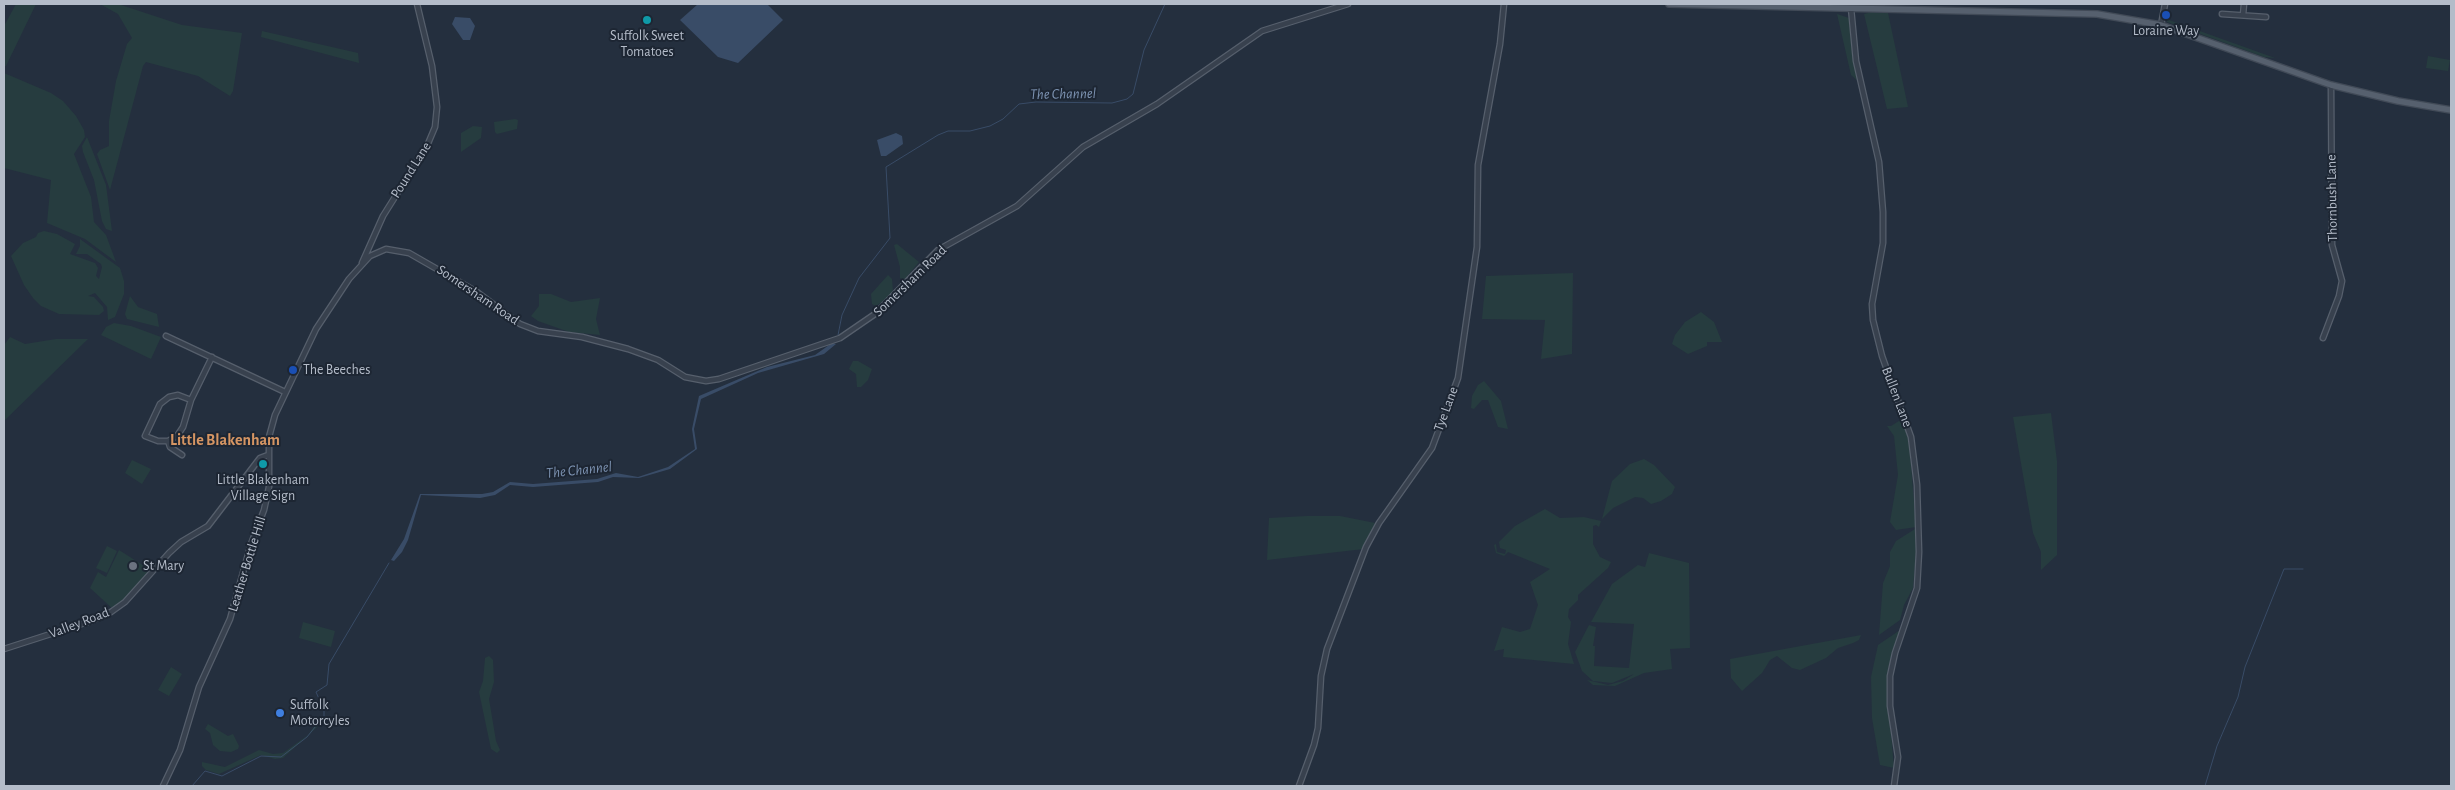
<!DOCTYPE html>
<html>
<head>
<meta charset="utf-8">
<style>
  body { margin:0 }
  #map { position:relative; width:2455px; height:790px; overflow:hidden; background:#242f3e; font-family:"Alegreya Sans",sans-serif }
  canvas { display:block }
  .frame { position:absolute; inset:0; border:5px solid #b4bcc9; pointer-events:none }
</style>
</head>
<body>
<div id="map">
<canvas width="2455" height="790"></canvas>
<div class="frame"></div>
</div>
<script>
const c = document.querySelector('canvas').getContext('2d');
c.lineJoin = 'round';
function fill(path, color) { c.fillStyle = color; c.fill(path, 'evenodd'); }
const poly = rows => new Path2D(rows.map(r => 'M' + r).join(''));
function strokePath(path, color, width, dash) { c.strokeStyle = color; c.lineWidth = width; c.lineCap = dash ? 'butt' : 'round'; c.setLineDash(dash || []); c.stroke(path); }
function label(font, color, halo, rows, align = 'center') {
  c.font = font + ' "Alegreya Sans",sans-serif'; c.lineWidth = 4; c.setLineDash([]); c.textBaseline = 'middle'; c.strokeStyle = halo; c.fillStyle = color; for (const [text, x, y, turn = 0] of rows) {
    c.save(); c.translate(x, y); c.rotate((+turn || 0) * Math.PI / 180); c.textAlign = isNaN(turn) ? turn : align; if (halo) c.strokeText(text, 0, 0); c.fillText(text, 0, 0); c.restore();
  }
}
const green = poly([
  [16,4,36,4,6,66,4,66,4,26],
  [100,4,118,4,182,25,242,33,233,91,230,96,198,76,146,62,143,66,110,190,97,154,100,150,109,146,109,121,116,81,127,44,132,38,118,14],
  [1871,12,1888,13,1908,107,1887,109,1864,14],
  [2165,12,2169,20,2275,58,2264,57,2167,22],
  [1837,14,1849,18,1853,59,1858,81,1851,75],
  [262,31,358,53,359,63,261,37],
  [2428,56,2450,60,2448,71,2426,68],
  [4,73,51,93,63,101,76,116,84,130,85,137,74,154,91,197,94,222,106,235,116,262,85,239,47,223,51,180,4,168],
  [515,119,518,120,517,129,497,134,495,132,494,122],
  [473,126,482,127,481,138,461,152,461,133],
  [87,137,106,185,112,231,106,229,102,221,94,180,83,152,82,146],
  [44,231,57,234,75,244,70,254,95,263,98,268,96,276,99,279,102,267,101,264,87,254,76,254,80,246,80,239,120,268,124,281,124,294,115,317,108,320,107,307,95,293,88,296,94,297,103,307,104,311,99,315,59,314,41,306,33,298,24,285,11,256,23,243,36,237,38,233],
  [897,244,919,262,904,280,900,278,900,267,894,245],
  [1573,273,1572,354,1541,359,1545,320,1482,319,1486,276],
  [888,275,892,279,893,291,889,297,876,306,872,304,871,294],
  [539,294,551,294,571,302,600,298,596,319,600,335,569,332,538,321,531,316,539,306],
  [130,296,138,307,157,314,159,327,127,319,125,314],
  [1701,312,1714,322,1722,342,1707,342,1707,346,1688,354,1672,344,1675,335,1685,322],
  [114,323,131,326,161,337,151,359,101,335,106,327],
  [10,337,25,344,56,339,88,339,4,421,4,345],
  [853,361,858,361,872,369,868,380,861,387,857,387,856,374,849,369],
  [1484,381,1501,401,1508,429,1498,427,1488,400,1482,400,1474,409,1471,408,1472,396,1478,385],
  [2051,413,2057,461,2057,555,2041,570,2041,552,2033,533,2013,417],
  [1902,419,1909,439,1916,527,1896,530,1890,522,1898,475,1894,436,1887,426,1891,426],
  [1644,459,1654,465,1675,487,1672,494,1661,501,1651,504,1643,498,1635,497,1613,508,1602,519,1612,481,1630,464],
  [132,460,151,469,142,484,125,473],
  [1545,509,1560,518,1584,517,1601,521,1599,527,1596,525,1593,526,1593,544,1600,557,1611,562,1608,568,1578,595,1578,600,1569,609,1568,617,1571,622,1568,644,1574,664,1503,657,1504,649,1494,651,1502,627,1520,632,1530,629,1538,605,1530,582,1550,569,1508,552,1504,556,1496,553,1494,545,1496,544,1497,552,1505,554,1506,550,1500,548,1499,542,1515,526],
  [1307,516,1340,516,1375,523,1364,549,1267,560,1269,518],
  [1915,529,1917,542,1913,588,1904,605,1900,620,1879,635,1883,583,1890,566,1890,552,1896,541],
  [107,546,117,551,107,573,96,568],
  [119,550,152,571,129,594,130,596,113,609,90,588,98,572,106,577],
  [1649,553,1689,563,1690,648,1670,649,1672,669,1644,673,1615,686,1593,685,1587,680,1608,685,1623,681,1634,674,1612,683,1593,681,1582,671,1575,652,1589,625,1596,627,1593,646,1595,646,1594,666,1629,668,1634,624,1591,622,1612,584,1638,565,1645,567],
  [303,622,335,631,331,647,299,638],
  [1900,630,1887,685,1894,768,1880,765,1872,718,1871,677,1878,645],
  [1861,635,1859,640,1853,643,1838,648,1826,658,1800,670,1792,668,1777,656,1770,660,1762,673,1742,691,1731,678,1730,659],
  [489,656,493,660,494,682,489,699,496,741,500,750,497,753,491,749,479,692,483,681,485,658],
  [171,667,182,674,169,696,158,690],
  [320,718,325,720,283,758,275,759,261,755,219,774,206,770,202,766,202,762,225,767,259,750,273,754,283,753,308,735],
  [208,724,228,736,233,734,239,746,238,749,231,752,220,751,213,745,210,733,205,729]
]);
const water = poly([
  [698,4,767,4,783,20,738,63,718,57,680,20],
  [455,17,470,18,475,26,470,40,463,40,452,24],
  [896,133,902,136,903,144,886,156,881,156,877,140],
  [832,343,836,344,824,354,758,373,701,399,694,429,697,449,670,469,639,478,613,477,598,482,533,487,510,485,495,495,480,498,421,495,408,540,402,552,394,561,391,560,404,539,420,494,482,494,493,492,510,482,533,484,597,479,616,473,638,477,668,467,695,449,692,429,699,396,767,367,815,355]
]);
const stream = poly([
  [838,335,842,315,859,278,890,238,886,167,938,135,948,131,970,131,990,126,1003,119,1019,104,1036,102,1112,103,1127,99,1133,94,1144,50,1165,4],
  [192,786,205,771,222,776,261,756,281,757,307,737,324,716,324,710,316,692,327,685,329,664,389,563],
  [2205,786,2217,746,2238,697,2245,667,2284,569,2303,569]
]);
const minor = poly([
  [1851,8,1856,61,1879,162,1883,212,1883,243,1872,304,1873,320,1882,356,1911,437,1917,485,1919,552,1917,588,1895,653,1890,676,1890,706,1898,757,1894,786],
  [2222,14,2266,17],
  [2243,15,2244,4],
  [2161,25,2165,4],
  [362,263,383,216,427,146,435,127,437,107,432,66,417,4],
  [166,336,285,392],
  [2323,338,2339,296,2342,281,2332,245,2331,85],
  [191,400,178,395,169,397,160,404,145,436,158,441,168,441,177,436,183,427,191,400,212,357],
  [168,441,170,447,182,455],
  [4,649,91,621,111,612,125,602,169,553,181,542,208,526,260,458,268,455],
  [163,786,180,750,199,687,230,619,251,544,264,510,269,487,269,437,275,415,316,329,349,279,370,256,386,249,409,253,477,292,520,324,538,331,582,337,628,349,658,360,685,377,706,381,719,379,840,338,875,314,938,250,1017,206,1083,147,1157,104,1262,31,1348,4],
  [1299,786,1314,745,1318,728,1321,676,1327,649,1366,547,1379,523,1432,448,1458,378,1477,247,1478,165,1500,44,1504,4]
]);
const major = poly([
  [1669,4,2097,14,2161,25,2331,85,2398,101,2451,110]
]);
const markers = [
  [2166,15,5,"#1a4fb4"],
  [647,20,5,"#0f9aa8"],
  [293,370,5,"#1a4fb4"],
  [263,464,5,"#0f9aa8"],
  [133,566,5,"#6b7280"],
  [280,713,5,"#3f7fe0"]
];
const poiNames = [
  ["Loraine Way",2166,31],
  ["Suffolk Sweet",647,36],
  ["Tomatoes",647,52],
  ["The Beeches",303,370,"left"],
  ["Little Blakenham",263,480],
  ["Village Sign",263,496],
  ["St Mary",143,566,"left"],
  ["Suffolk",290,705,"left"],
  ["Motorcyles",290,721,"left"]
];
const streetNames = [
  ["Pound Lane",411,170,-58],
  ["Thornbush Lane",2332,198,-91],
  ["Somersham Road",910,281,-44],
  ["Somersham Road",478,295,34],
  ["Bullen Lane",1897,397,69],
  ["Tye Lane",1446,409,-70],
  ["Leather Bottle Hill",247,564,-73],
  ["Valley Road",79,623,-21]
];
const waterNames = [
  ["The Channel",1063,94,-1],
  ["The Channel",579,470,-6]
];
const quarterNames = [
  ["Little Blakenham",225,440]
];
fill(green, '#263c3f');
fill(water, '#394c67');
strokePath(stream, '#394c67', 1);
strokePath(minor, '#565f6c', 7);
strokePath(major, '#414a57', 8);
strokePath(minor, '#38414e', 4.5);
strokePath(major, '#56606e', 5.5);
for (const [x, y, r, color] of markers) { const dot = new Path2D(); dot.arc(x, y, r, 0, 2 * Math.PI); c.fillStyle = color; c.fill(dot); strokePath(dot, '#1d2633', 2); }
label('14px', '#b4bcc9', '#1d2633', poiNames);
label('14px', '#b4bcc9', '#1d2633', streetNames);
label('italic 15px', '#7c92b1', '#1d2633', waterNames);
label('bold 16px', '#d59563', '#1d2633', quarterNames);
</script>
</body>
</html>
